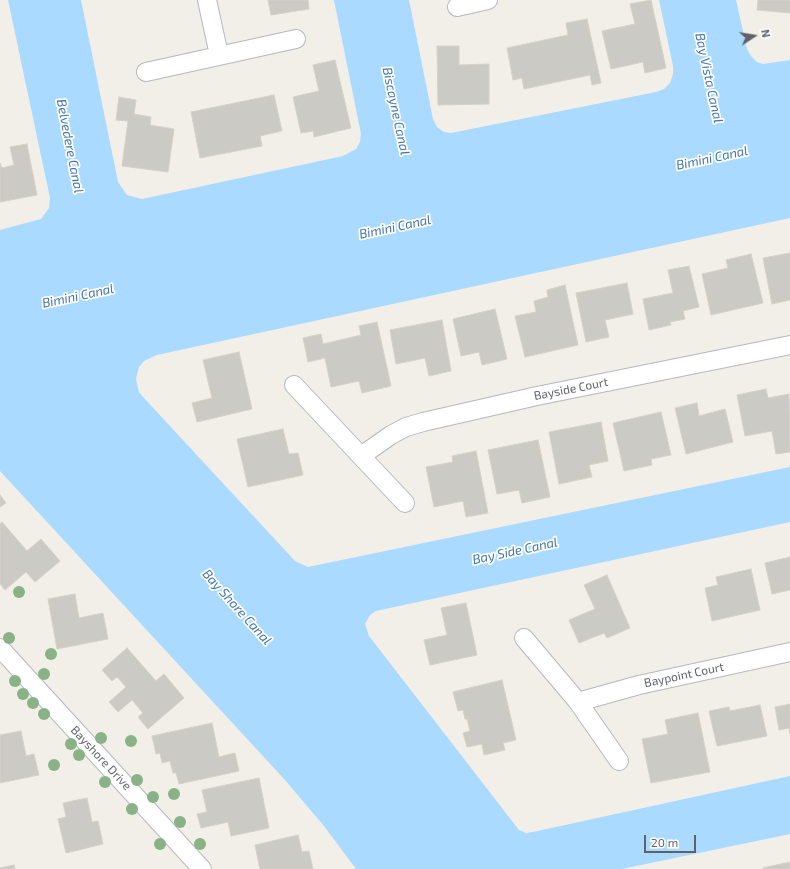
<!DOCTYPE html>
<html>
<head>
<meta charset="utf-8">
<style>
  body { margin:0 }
  #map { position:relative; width:790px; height:869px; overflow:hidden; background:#f1efe8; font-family:"Exo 2",sans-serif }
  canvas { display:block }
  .north { position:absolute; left:734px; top:16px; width:40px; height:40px; -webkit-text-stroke:3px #fff; paint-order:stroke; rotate:78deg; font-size:11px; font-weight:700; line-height:16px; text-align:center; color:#5f6368 }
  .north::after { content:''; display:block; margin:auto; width:14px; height:18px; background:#5f6368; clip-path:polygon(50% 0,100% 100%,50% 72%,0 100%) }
  .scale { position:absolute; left:644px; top:835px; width:52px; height:18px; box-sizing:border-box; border:2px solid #5f6368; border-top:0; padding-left:5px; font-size:12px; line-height:14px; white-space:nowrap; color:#5f6368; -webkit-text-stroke:3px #fff; paint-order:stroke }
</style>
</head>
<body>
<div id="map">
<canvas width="790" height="869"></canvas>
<div class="north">N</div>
<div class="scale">20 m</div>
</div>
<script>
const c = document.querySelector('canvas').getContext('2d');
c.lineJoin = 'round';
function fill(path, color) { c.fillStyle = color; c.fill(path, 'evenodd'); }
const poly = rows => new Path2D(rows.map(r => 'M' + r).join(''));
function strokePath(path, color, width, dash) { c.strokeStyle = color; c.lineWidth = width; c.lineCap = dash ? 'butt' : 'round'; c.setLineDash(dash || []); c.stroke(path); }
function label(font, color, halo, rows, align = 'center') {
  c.font = font + ' "Exo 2",sans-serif'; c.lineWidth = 3.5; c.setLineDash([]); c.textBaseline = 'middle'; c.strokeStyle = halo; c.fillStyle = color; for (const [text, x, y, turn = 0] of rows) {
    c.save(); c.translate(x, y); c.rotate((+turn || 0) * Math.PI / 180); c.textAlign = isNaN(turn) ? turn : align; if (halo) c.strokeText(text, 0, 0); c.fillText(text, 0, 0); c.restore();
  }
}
const water = poly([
  [8,0,81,0,118,182,127,195,142,199,343,156,356,149,360,142,361,134,334,0,409,0,433,119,437,127,444,132,451,133,656,92,664,89,670,83,673,74,673,66,659,0,736,0,747,49,751,56,757,62,763,64,790,60,790,218,157,355,144,361,139,367,136,379,139,392,144,398,295,561,308,567,790,467,790,522,376,611,370,615,365,624,369,636,519,830,526,833,533,832,790,776,790,834,622,869,356,869,324,826,285,780,0,471,0,230,41,219,49,208,50,198]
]);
const building = poly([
  [268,0,308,0,309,9,271,15,268,0],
  [651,0,666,68,645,73,643,62,611,69,602,31,635,24,630,4,651,0],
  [758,0,790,0,790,13,757,10,758,0],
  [587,19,601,83,592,85,590,75,524,89,522,78,513,80,507,48,568,35,566,23,587,19],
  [437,46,459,46,459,65,489,64,489,104,438,105,437,46],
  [335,60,351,128,314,137,313,131,301,133,293,97,319,91,313,65,335,60],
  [274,95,282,131,260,136,262,146,200,158,191,112,274,95],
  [119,97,136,100,134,114,151,117,150,125,174,129,168,172,122,166,128,121,116,120,119,97],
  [27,144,37,195,0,202,0,163,2,168,14,165,10,147,27,144],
  [790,253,790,300,772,304,763,258,790,253],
  [751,254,763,303,711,315,702,274,728,268,726,260,751,254],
  [689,266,699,307,683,311,685,319,670,322,671,325,649,330,643,299,673,293,668,270,689,266],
  [627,283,633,314,605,320,609,337,586,342,576,293,627,283],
  [565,285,578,345,525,357,515,316,536,312,534,301,548,297,547,290,565,285],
  [495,309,507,359,482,365,479,352,461,356,453,319,495,309],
  [442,320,451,371,429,376,425,358,396,364,390,330,442,320],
  [377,322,391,386,362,393,359,381,331,387,325,358,308,362,303,338,321,334,323,344,361,335,359,326,377,322],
  [239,352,252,409,197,422,192,403,212,398,203,360,239,352],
  [766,389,768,398,789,394,790,452,776,454,772,431,745,436,737,395,766,389],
  [697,403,699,416,725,409,733,442,686,454,675,408,697,403],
  [661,412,671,455,651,459,652,465,624,471,613,423,661,412],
  [601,422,608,461,589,465,592,477,559,484,549,432,601,422],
  [283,429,289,454,298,453,303,475,248,487,237,439,283,429],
  [538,440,550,497,522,503,519,490,497,494,488,450,538,440],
  [476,451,488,513,466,517,463,501,434,507,426,467,453,462,452,456,476,451],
  [0,495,6,503,0,507,0,495],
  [2,522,27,551,41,539,60,561,35,582,26,572,5,590,0,584,0,524,2,522],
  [790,557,790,590,772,594,765,563,790,557],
  [751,569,760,610,712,621,705,588,718,585,716,577,751,569],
  [607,575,630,628,607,638,604,633,579,643,569,620,595,609,584,585,607,575],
  [75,594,79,618,103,613,108,639,57,649,48,599,75,594],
  [466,603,477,655,430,665,424,640,447,635,441,608,466,603],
  [127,648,156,681,164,674,184,698,148,729,138,717,143,713,132,700,118,712,109,702,126,687,117,677,112,681,102,670,127,648],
  [502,680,516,740,503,743,505,750,484,755,482,744,467,747,463,733,470,731,467,719,465,719,463,710,458,711,453,692,502,680],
  [790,704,790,734,789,728,779,730,775,707,790,704],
  [760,705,767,736,717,746,709,711,729,707,730,711,760,705],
  [698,713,710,772,651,783,642,739,668,734,665,720,698,713],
  [212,723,219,757,235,753,239,771,179,784,176,773,173,773,170,761,162,763,160,753,156,754,152,736,212,723],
  [21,731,26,756,34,754,39,775,0,783,0,735,21,731],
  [259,778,269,828,231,836,228,822,201,828,197,814,207,812,202,790,259,778],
  [87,798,92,822,98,821,103,844,66,853,58,819,66,817,63,803,87,798],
  [298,835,302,852,309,851,313,869,260,869,255,845,298,835],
  [790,862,790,869,763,869,763,868,790,862],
  [14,865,15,869,0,869,0,868,14,865]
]);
const minor = poly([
  [207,0,219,55],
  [457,7,488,0],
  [146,72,296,39],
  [294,385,405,503],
  [361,456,391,435,406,427,423,422,537,396,790,345],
  [524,638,578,702,619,761],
  [0,648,202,869],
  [578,702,639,685,790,652]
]);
const trees = [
  [19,592],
  [9,638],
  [51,654],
  [44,674],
  [15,681],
  [23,694],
  [33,703],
  [44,714],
  [101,738],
  [131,741],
  [71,744],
  [79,755],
  [54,765],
  [137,780],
  [105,782],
  [174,794],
  [153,797],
  [132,809],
  [180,822],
  [160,844],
  [200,844]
];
const streetNames = [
  ["Bayside Court",571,389,-11],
  ["Baypoint Court",684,675,-12],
  ["Bayshore Drive",101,758,47]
];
const waterNames = [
  ["Bay Vista Canal",709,78,78],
  ["Biscayne Canal",396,111,78],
  ["Belvedere Canal",70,146,79],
  ["Bimini Canal",712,158,-12],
  ["Bimini Canal",395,227,-12],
  ["Bimini Canal",78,296,-12],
  ["Bay Side Canal",515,551,-12],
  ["Bay Shore Canal",237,607,48]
];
fill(water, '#aadaff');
fill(building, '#cccac5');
strokePath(building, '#d6d1c6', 1);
strokePath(minor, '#b5b8bc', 20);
strokePath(minor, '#fff', 18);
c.fillStyle = '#89b387';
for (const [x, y] of trees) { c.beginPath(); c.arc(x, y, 6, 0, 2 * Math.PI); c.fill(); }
label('12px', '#5f6368', '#fff', streetNames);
label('italic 13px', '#4174aa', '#fff', waterNames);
</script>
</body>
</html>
